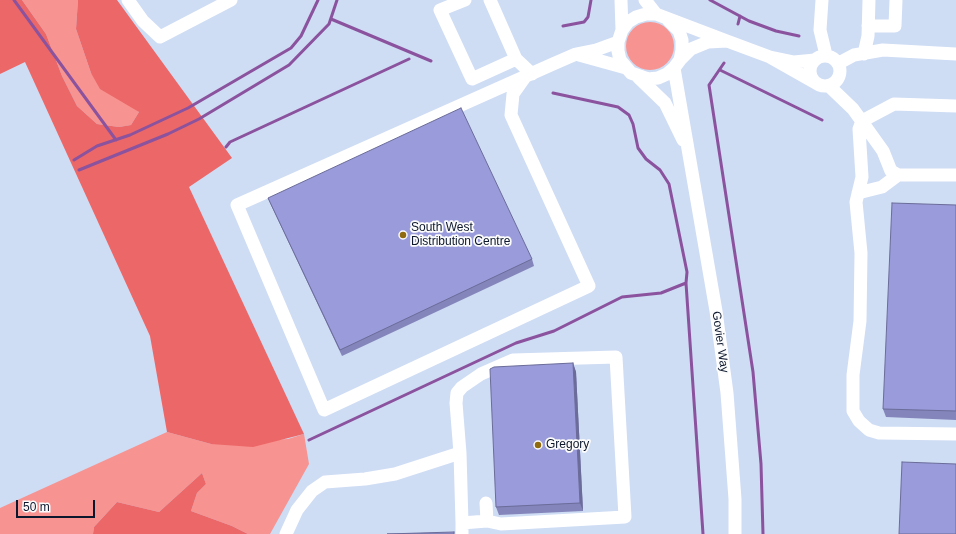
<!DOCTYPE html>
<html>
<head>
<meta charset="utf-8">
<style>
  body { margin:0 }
  #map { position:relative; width:956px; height:534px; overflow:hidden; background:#cedcf4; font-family:Helvetica,sans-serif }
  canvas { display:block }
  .scale { position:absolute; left:16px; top:500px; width:79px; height:18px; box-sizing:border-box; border:2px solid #0c172d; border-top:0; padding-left:5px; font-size:12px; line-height:14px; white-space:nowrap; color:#0c172d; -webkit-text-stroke:3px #fcfcfc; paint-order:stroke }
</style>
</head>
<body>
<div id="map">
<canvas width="956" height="534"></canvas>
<div class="scale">50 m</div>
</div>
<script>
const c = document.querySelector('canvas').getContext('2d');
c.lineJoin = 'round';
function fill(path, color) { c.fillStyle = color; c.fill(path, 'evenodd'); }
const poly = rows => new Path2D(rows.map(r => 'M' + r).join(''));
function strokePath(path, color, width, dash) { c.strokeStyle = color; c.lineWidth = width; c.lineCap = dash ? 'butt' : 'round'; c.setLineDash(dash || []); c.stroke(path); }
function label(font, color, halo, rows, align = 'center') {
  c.font = font + ' Helvetica,sans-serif'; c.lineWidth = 3.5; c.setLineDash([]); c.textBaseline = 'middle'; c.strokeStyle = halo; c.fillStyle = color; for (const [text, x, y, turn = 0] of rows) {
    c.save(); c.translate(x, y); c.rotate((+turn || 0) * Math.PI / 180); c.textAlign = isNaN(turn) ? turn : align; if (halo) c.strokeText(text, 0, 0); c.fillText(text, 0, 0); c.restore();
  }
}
const green = poly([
  [22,0,78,0,76,29,91,73,139,112,131,125,119,127,97,124,77,106,62,76,46,34],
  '626 46a24 24 0 1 1 48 0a24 24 0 1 1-48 0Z',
  [167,432,211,444,288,439,304,434,309,464,270,534,248,534,232,526,191,511,197,493,206,484,202,473,159,512,117,502,94,527,93,534,0,534,0,508]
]);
const forest = poly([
  [0,0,22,0,46,34,62,76,77,106,97,124,119,127,131,125,139,112,100,89,91,73,76,29,78,0,117,0,232,158,189,187,304,434,253,447,211,444,167,432,150,336,25,62,0,74],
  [202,473,206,484,197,493,191,511,232,526,248,534,93,534,94,527,117,502,159,512]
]);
const stream = poly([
  [14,0,116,140],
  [710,0,749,21,776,31,799,36],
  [331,19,431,61],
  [738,24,740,16],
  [563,26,584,22,588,17,591,0],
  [724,63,709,85,753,372,761,464,763,534],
  [720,70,822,120],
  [553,93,618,107,629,115,633,124,638,148,646,159,660,170,669,184,687,272,686,283,703,534],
  [226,147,230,142,409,59],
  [74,160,97,146,130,135,188,108,291,48,301,36,318,0],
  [79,170,168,134,199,119,289,65,329,24,337,0],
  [309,440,516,343,554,331,622,297,661,293,686,283]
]);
const minor = poly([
  [128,0,143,21,160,37,231,0],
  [465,0,440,10,472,79,516,59],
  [490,0,516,59,532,74],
  [621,0,622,30],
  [645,0,656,14],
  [822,0,820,30,826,55],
  [668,20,679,31,682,40,682,50,680,60],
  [868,26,895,26,896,0],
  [727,41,708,42,691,49,680,60,674,68,667,74,658,78,648,79,631,73,620,60,618,51,618,42,622,30,628,22,636,17,646,14,656,14,727,41,770,57],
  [864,54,868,36,869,0],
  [579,55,626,68],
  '810 71a15 15 0 1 1 30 0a15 15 0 1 1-30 0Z',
  [815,60,794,62,770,57,816,83],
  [839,63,854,55,883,50,956,54],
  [674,68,716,311,727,393,735,499,735,534],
  [525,77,513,94,511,115,589,286,324,410,237,205,553,64,576,54,596,50,618,42],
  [638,77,665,103,683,140],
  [829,86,853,109,883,151,891,171,898,175,956,175],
  [956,106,894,104,862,121,859,129,862,177,856,202,861,253,860,321,853,375,853,411,859,421,869,430,879,433,956,434],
  [858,193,882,187,898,175],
  [486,503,487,521],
  [462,523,487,521,501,524,625,517,616,357,513,360,481,374,462,387,457,393,456,403,460,453,462,523,462,534],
  [286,534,297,510,312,491,325,482,365,479,395,474,460,453]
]);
const wall = poly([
  [268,198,532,259,534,266,342,356,271,205],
  [956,205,956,420,886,417,883,409],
  [573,363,576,372,583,511,499,515,496,507]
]);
const shadedWall = poly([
  [573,363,576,372,583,511,580,503]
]);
const building = poly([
  [461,108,532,259,340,350,268,198,461,108],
  [892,203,956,205,956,411,883,409,892,203],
  [573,363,580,503,496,507,490,369,494,367,573,363],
  [902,462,956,464,956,534,899,534,902,462],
  [454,532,454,534,387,534,454,532]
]);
const markers = [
  [403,235,4,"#906a0f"],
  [538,445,4,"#906a0f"]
];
const poiNames = [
  ["South West",411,228],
  ["Distribution Centre",411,242],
  ["Gregory",546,445]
];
const streetNames = [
  ["Govier Way",720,342,82]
];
fill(green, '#f79390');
fill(forest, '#ec6767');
strokePath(stream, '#8b529e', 3);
strokePath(minor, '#fff', 13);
fill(wall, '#8485bb');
fill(shadedWall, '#6b6c99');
fill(building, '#999bda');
strokePath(building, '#6b6c99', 1);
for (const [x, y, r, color] of markers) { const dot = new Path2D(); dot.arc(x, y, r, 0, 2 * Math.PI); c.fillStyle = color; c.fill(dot); strokePath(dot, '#fcfcfc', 1.5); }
label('12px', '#0c172d', '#fcfcfc', poiNames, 'left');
label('12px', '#0c172d', '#fcfcfc', streetNames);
</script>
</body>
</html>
